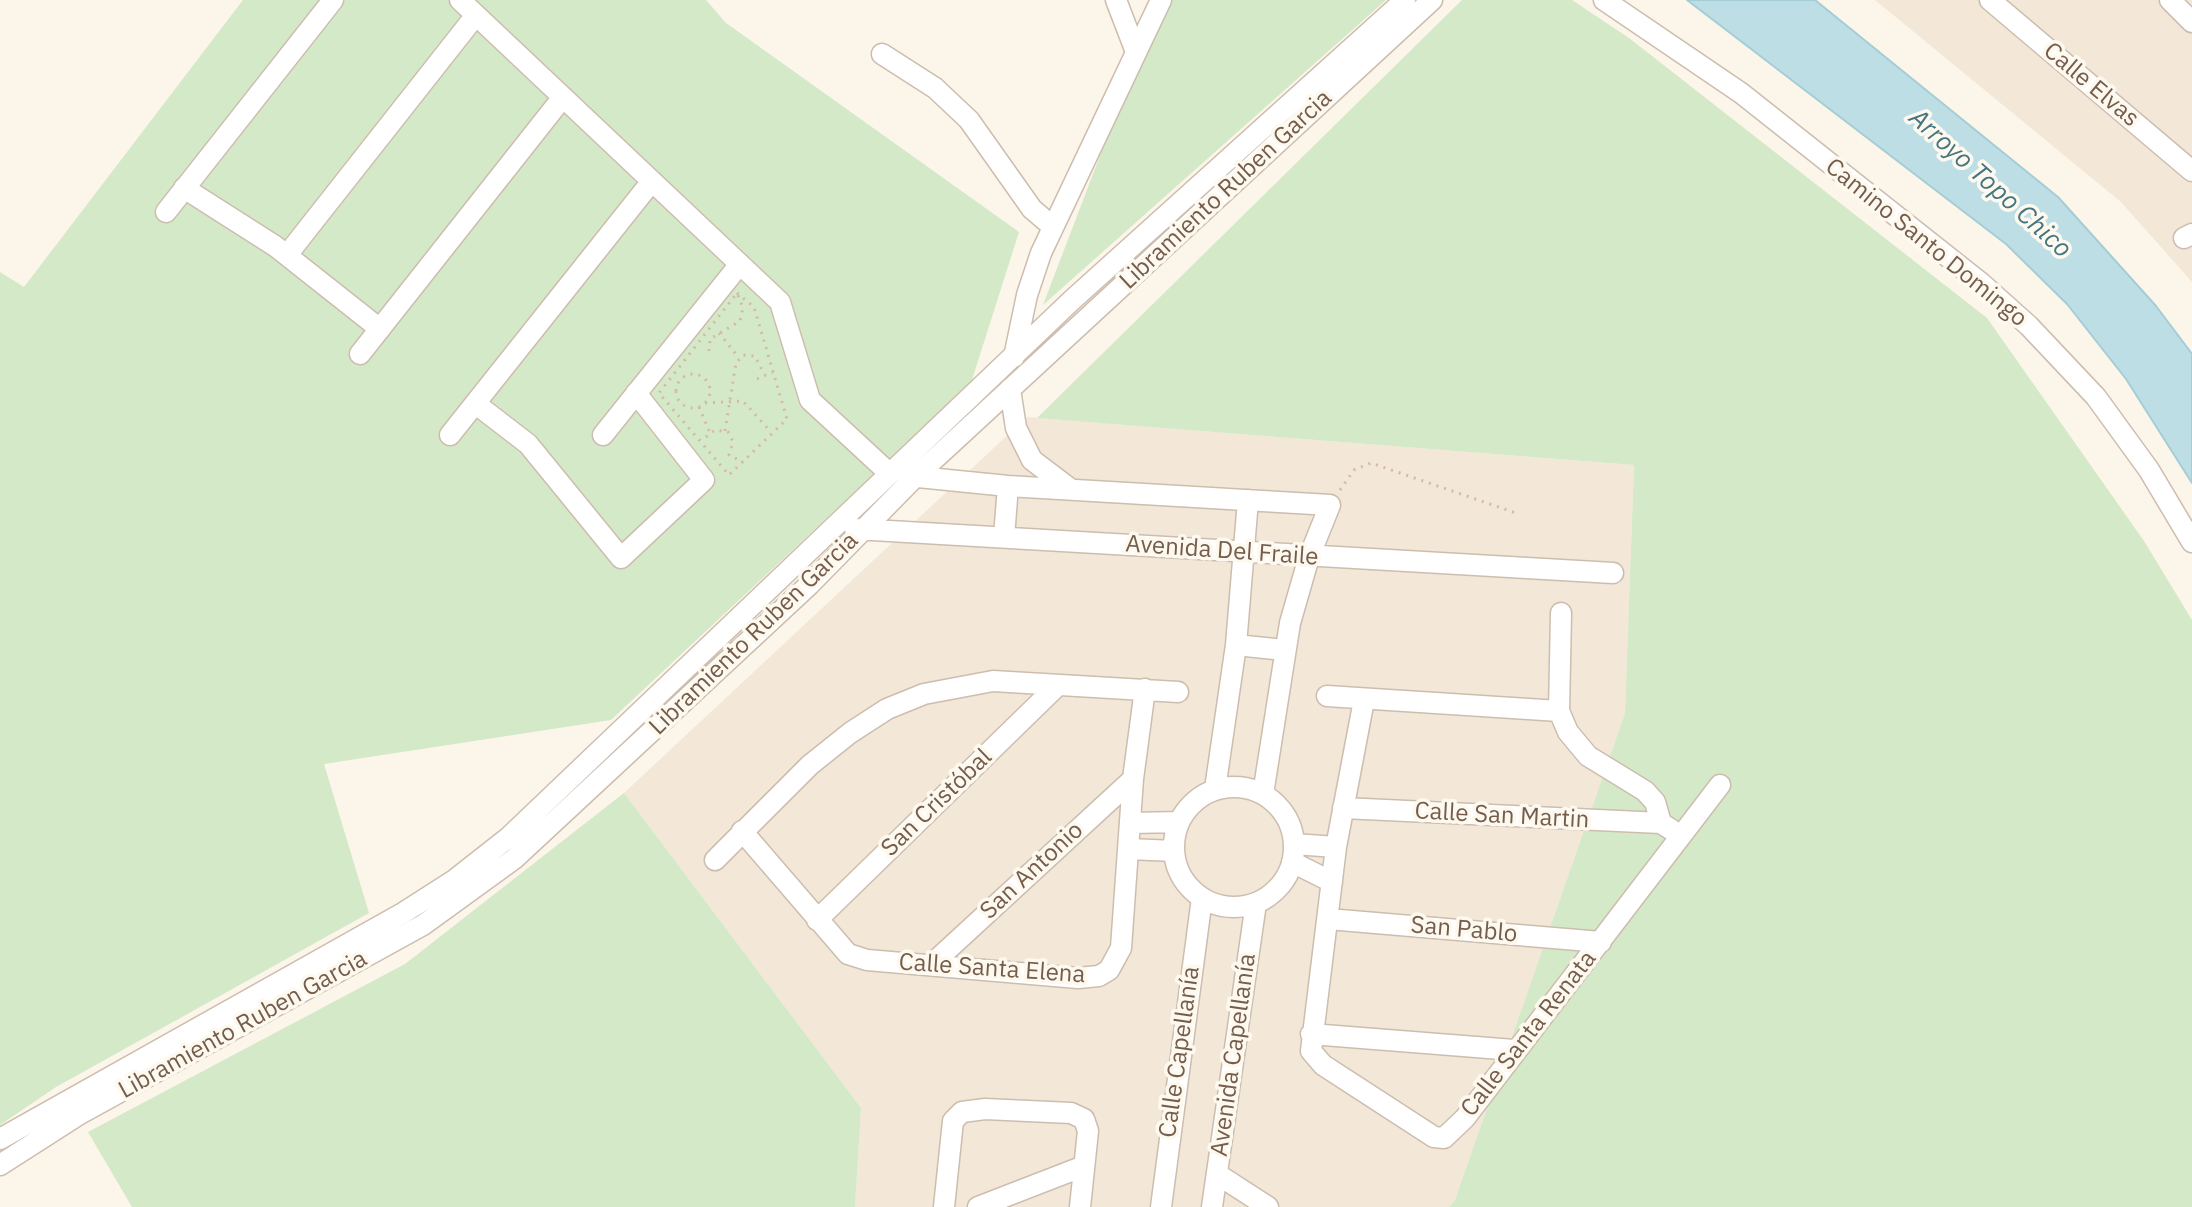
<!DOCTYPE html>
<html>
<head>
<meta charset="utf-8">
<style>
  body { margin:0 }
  canvas { display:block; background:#fcf5e9 }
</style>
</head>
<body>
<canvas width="2192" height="1207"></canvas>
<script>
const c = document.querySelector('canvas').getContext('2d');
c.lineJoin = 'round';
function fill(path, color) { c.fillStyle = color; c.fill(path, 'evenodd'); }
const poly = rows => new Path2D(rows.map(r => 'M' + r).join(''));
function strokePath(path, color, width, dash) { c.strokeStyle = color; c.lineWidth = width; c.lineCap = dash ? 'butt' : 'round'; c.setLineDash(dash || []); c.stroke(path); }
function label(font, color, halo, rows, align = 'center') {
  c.font = font + ' "IBM Plex Sans",sans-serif'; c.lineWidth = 7; c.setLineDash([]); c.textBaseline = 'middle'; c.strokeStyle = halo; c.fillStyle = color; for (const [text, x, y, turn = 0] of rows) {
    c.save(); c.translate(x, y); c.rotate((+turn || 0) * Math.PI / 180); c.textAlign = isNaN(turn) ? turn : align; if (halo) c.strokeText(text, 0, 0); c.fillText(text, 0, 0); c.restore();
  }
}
const residential = poly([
  [1875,0,2192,0,2192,282,2121,202],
  [1027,417,1634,465,1625,713,1455,1200,1449,1207,855,1207,861,1108,624,793]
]);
const green = poly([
  [243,0,706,0,726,23,1019,232,971,383,611,720,324,764,369,913,56,1087,0,1125,0,272,24,287],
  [1170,0,1386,0,1043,305,1122,98],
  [1462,0,1572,0,1629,38,1987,318,2144,541,2192,620,2192,1207,1449,1207,1455,1200,1625,713,1634,465,1037,418],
  [624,793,861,1108,855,1207,132,1207,88,1132,405,964]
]);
const water = poly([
  [1687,0,1815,0,2058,197,2156,306,2192,354,2192,483,2126,379,2067,304,2006,244,1687,0]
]);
const path = poly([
  [737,293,754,307,787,419,729,475,659,393,737,293],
  [719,333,739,358],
  [709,351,710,339,740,321,743,308,738,295],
  '676 391a17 17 0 1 1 34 0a17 17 0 1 1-34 0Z',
  [757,379,773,372],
  [705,403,743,401,771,432],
  [699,407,710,433],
  [725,431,736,363,743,355,755,356,764,374],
  [706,437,715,430,728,432,733,442,729,455,743,462],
  [1340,490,1354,470,1371,463,1516,513]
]);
const minor = poly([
  [460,0,780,302,810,400,889,473],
  [1116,0,1136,52],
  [1604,0,1741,93,1981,283,2029,326,2096,397,2149,470,2192,542],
  [1990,0,2192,171],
  [2170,0,2192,22],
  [882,54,935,88,969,120,1032,209,1053,227],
  [184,188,275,246,380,329],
  [166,212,333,0],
  [2184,238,2192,234],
  [287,255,476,15],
  [360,354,563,97],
  [1014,357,1027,295,1041,253,1161,0],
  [1010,389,1016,428,1032,460,1069,488],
  [476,404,528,444,621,558,704,480,636,393],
  [450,435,652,181],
  [603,435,740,264],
  [908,476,1008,486,1330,505,1309,557,1290,623,1263,794],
  [855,529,1613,573],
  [1004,537,1008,486],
  [1561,613,1559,711,1568,732,1588,756,1645,791,1655,802,1661,823,1672,830],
  [1236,645,1284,650],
  [1327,696,1559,711],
  [1364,700,1336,847,1311,1051,1323,1065,1434,1137,1444,1138,1465,1118,1720,785],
  '1174 847a60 60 0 1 1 120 0a60 60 0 1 1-120 0Z',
  [1215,789,1236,645,1248,500],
  [1343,808,1661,823],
  [1131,823,1179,822],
  [742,831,848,954,867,960,1078,978,1099,976,1109,970,1121,948,1133,779,1145,689],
  [1294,844,1336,847],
  [1129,849,1174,851],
  [715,860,810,765,850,733,887,709,924,694,993,681,1178,692],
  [1292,862,1332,882],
  [1328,919,1601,942],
  [817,920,1057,686],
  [932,964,1133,779],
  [1311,1034,1514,1050],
  [0,1139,403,913,453,881,509,837,1071,301,1405,0],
  [0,1165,78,1115,423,925,514,859,809,585,915,477,1432,0],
  [1217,1174,1268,1207],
  [944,1207,953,1121,962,1112,985,1109,1071,1113,1084,1119,1088,1131,1080,1207],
  [978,1207,1084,1166],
  [1161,1207,1202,898],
  [1212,1207,1256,903]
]);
const streetNames = [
  ["Calle Elvas",2091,85,40],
  ["Libramiento Ruben Garcia",1226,190,-43],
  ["Camino Santo Domingo",1926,243,39],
  ["Avenida Del Fraile",1222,551,4],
  ["Libramiento Ruben Garcia",754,634,-44],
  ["San Cristóbal",937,803,-44],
  ["Calle San Martin",1502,816,3],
  ["San Antonio",1032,871,-43],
  ["San Pablo",1464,930,5],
  ["Calle Santa Elena",992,969,4],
  ["Libramiento Ruben Garcia",243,1025,-29],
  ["Calle Santa Renata",1529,1034,-52],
  ["Calle Capellanía",1180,1052,-82],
  ["Avenida Capellanía",1234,1055,-82]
];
const waterNames = [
  ["Arroyo Topo Chico",1990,184,42]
];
fill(residential, '#f3e7d8');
fill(green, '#d4e9c8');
fill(water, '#bedee5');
strokePath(water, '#a5cdd6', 2);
strokePath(minor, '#cdbdaf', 23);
strokePath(path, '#d5b9a5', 3, [2, 6]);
strokePath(minor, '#fff', 20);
label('24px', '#755d4d', '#fef9ef', streetNames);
label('italic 26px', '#457580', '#fef9ef', waterNames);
</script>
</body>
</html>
